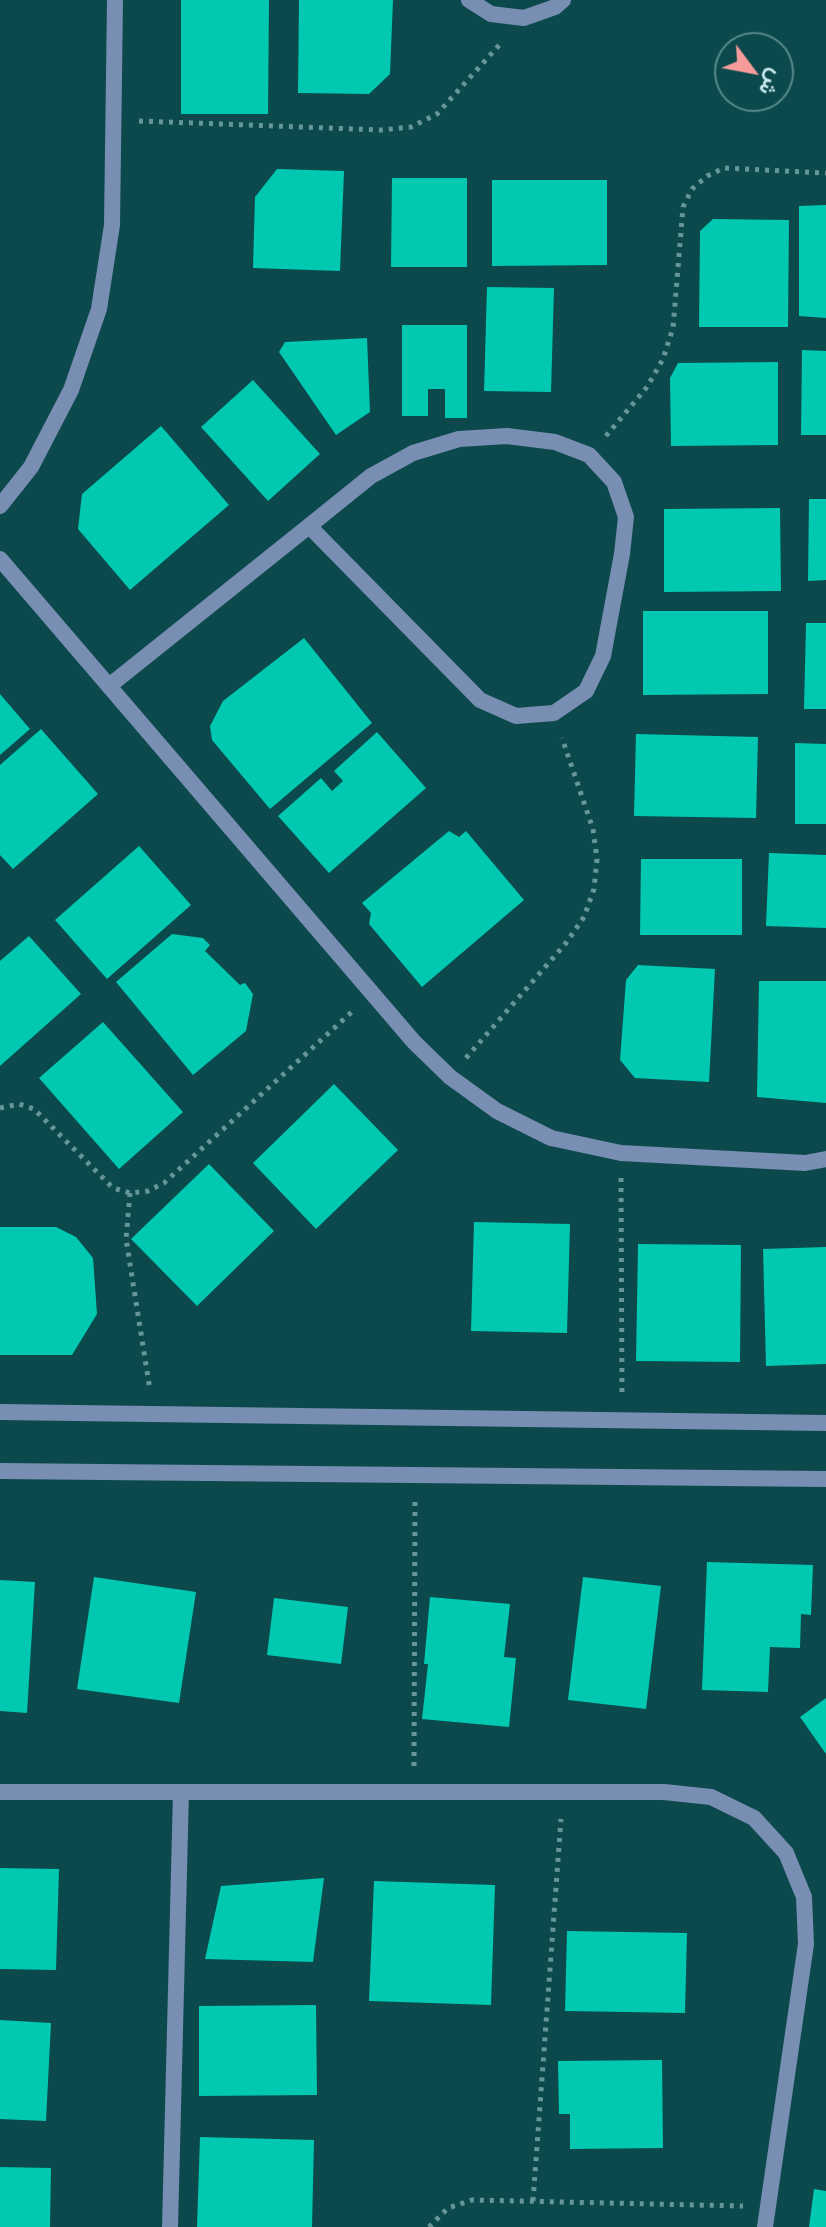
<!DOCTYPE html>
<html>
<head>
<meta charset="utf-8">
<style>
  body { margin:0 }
  #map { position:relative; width:826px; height:2227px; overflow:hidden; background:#0c494c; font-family:Literata,Vazirmatn,serif }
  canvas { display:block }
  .north { position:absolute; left:714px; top:32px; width:80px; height:80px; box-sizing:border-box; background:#0c494c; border:2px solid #56888b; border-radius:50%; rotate:122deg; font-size:22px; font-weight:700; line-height:32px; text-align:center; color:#c5e7e9 }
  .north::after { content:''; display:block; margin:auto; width:28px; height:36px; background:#f59b9a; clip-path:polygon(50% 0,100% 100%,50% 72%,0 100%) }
</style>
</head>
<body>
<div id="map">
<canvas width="826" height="2227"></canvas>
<div class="north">ش</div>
</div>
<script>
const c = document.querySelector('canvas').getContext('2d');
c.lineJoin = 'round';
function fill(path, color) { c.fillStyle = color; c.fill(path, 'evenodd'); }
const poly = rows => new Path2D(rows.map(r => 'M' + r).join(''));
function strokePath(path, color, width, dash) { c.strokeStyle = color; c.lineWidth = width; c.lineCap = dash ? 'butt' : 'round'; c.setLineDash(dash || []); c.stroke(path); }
const building = poly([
  [181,0,269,0,268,114,181,114],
  [299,0,393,0,390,74,369,94,298,93],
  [277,169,344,171,340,271,253,268,255,197],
  [392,178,467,178,467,267,391,267],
  [492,180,607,180,607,265,492,266],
  [826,205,826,318,799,316,799,206],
  [713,219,789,220,788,327,699,327,700,231],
  [487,287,554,288,551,392,484,391],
  [402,325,467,325,467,418,445,418,445,389,428,389,428,416,402,416],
  [367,338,370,412,336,435,279,352,285,342],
  [802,350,826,351,826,435,801,435],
  [778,362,778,445,671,446,670,378,678,363],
  [253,380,320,454,268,501,201,427],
  [161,426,229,505,130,590,78,529,82,494],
  [809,499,826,499,826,580,808,581],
  [780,508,781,591,664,592,664,509],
  [643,611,768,611,768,694,643,695],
  [806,623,826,623,826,709,804,709],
  [304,638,372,723,270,809,212,740,210,726,223,701],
  [0,694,30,729,0,755],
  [41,729,98,794,13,869,0,855,0,765],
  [377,732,426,788,329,873,278,816,321,778,332,791,343,781,334,771],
  [636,734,758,737,756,818,634,816],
  [795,743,826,744,826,824,795,824],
  [449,831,459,837,466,831,524,900,422,987,369,924,371,913,362,903],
  [139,846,191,905,107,979,55,920],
  [769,853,826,855,826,928,766,926],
  [641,859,742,859,742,935,640,935],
  [172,934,203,938,210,945,205,951,240,985,245,983,253,994,246,1031,193,1075,116,982],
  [29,936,81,994,0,1066,0,961],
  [638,965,715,969,709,1082,635,1078,620,1060,626,980],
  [759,981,826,981,826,1103,757,1097],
  [103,1022,183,1112,119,1169,39,1078],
  [334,1084,398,1150,316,1229,253,1163],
  [209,1164,274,1231,197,1306,131,1239],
  [474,1222,570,1224,567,1333,471,1331],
  [0,1227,56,1227,76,1237,93,1258,97,1314,72,1355,0,1355],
  [638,1244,741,1245,740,1362,636,1361],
  [826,1247,826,1364,766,1366,763,1249],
  [707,1562,813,1565,811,1615,801,1614,800,1648,770,1647,768,1692,702,1690],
  [94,1577,196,1592,179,1703,77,1689],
  [583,1577,661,1586,646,1709,568,1700],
  [0,1580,35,1582,27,1713,0,1711],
  [430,1597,510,1604,504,1657,516,1658,509,1727,422,1719,428,1664,424,1664],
  [274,1598,348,1607,341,1664,267,1655],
  [826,1698,826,1754,800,1717],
  [0,1868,59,1869,56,1970,0,1969],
  [324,1878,313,1962,205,1959,221,1886],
  [374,1881,495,1885,491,2005,369,2001],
  [567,1931,687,1933,685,2013,565,2011],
  [316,2005,317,2095,199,2096,199,2006],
  [0,2020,51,2023,46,2121,0,2119],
  [662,2060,663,2148,570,2149,570,2114,559,2114,558,2061],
  [200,2137,314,2140,312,2227,197,2227],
  [0,2167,51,2168,50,2227,0,2227],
  [814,2189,826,2191,826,2227,809,2227]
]);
const path = poly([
  [139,121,382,130,411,127,437,114,502,42],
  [606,436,647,387,663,359,673,328,683,207,692,189,707,176,724,168,826,173],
  [466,1058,566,943,584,917,594,889,597,859,593,829,562,738],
  [0,1108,19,1104,34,1109,113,1188,130,1193,148,1191,164,1183,354,1010],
  [621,1178,622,1396],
  [130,1193,126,1239,150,1390],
  [414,1766,415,1500],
  [533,2201,561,1819],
  [429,2227,448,2208,472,2200,743,2206]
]);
const minor = poly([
  [469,0,491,14,524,18,555,7,563,0],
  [0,506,31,467,71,390,99,309,112,225,115,0],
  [0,559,414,1042,450,1077,497,1111,551,1138,621,1153,805,1163,826,1159],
  [109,686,309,526,371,476,413,453,459,439,507,436,555,442,589,455,614,482,626,517,622,554,603,656,586,691,554,713,516,716,480,700,309,526],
  [0,1412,826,1423],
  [0,1471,826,1479],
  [0,1792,664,1792,711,1797,754,1818,786,1853,804,1897,806,1944,765,2227],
  [170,2227,181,1792]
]);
fill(building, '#00c8b1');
strokePath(path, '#669698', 5, [4, 6]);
strokePath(minor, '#788eb2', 16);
</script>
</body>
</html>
